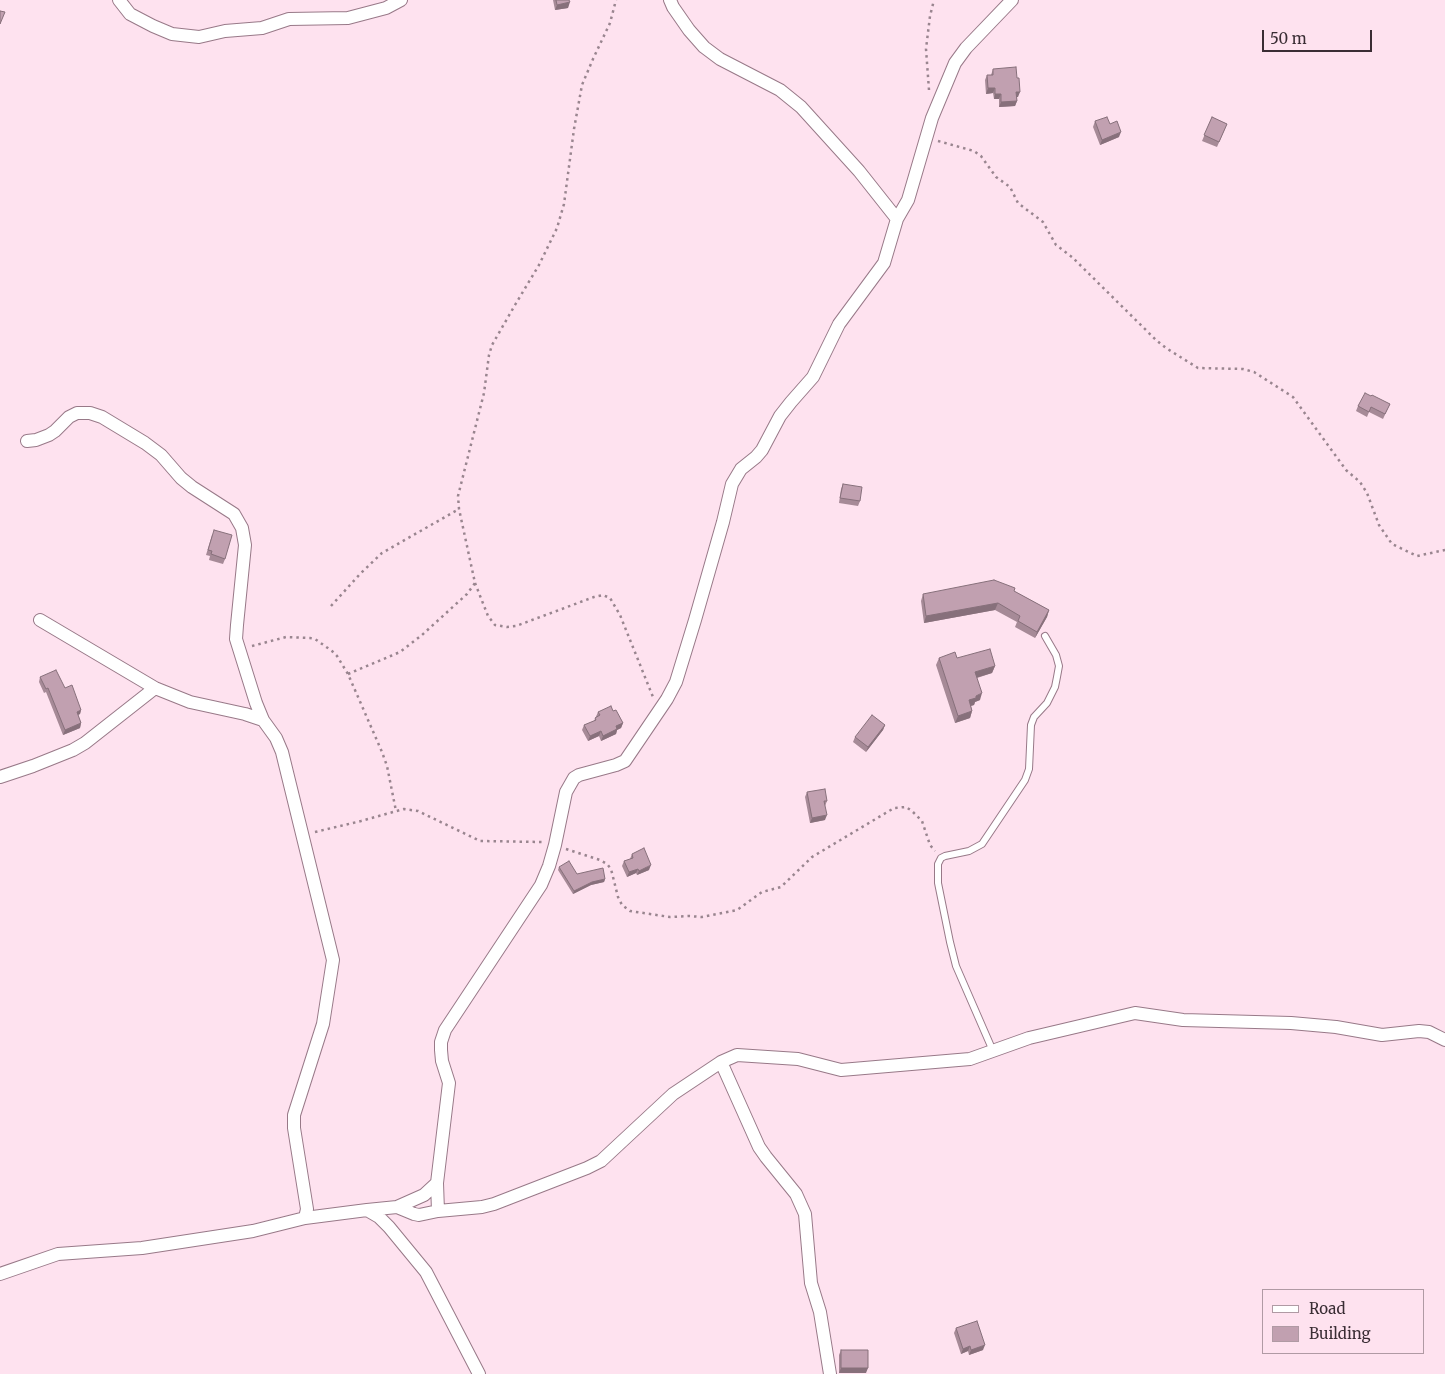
<!DOCTYPE html>
<html>
<head>
<meta charset="utf-8">
<style>
  body { margin:0 }
  #map { position:relative; width:1445px; height:1374px; overflow:hidden; background:#fee2ef; font-family:Merriweather,serif }
  canvas { display:block }
  .legend { position:absolute; left:1262px; top:1289px; width:162px; height:65px; box-sizing:border-box; background:#fee2ef; border:1px solid #b09aa4; margin:0; padding:6px 9px; list-style:none; font-size:15px; color:#3a2d34 }
  .legend li { display:flex; align-items:center; gap:10px; height:25px }
  .legend b { width:25px; border:1px solid #b09aa4 }
  .scale { position:absolute; left:1262px; top:30px; width:110px; height:22px; box-sizing:border-box; border:2px solid #3a2d34; border-top:0; padding-left:6px; font-size:15px; line-height:18px; white-space:nowrap; color:#3a2d34; -webkit-text-stroke:4px #fee2ef; paint-order:stroke }
</style>
</head>
<body>
<div id="map">
<canvas width="1445" height="1374"></canvas>
<ul class="legend">
<li><b style="height:6px;background:#fff"></b>Road</li>
<li><b style="height:14px;background:#c1a0b0"></b>Building</li>
</ul>
<div class="scale">50 m</div>
</div>
<script>
const c = document.querySelector('canvas').getContext('2d');
c.lineJoin = 'round';
const poly = rows => new Path2D(rows.map(r => 'M' + r).join(''));
function strokePath(path, color, width, dash) { c.strokeStyle = color; c.lineWidth = width; c.lineCap = dash ? 'butt' : 'round'; c.setLineDash(dash || []); c.stroke(path); }
function fill(path, color) { c.fillStyle = color; c.fill(path, 'evenodd'); }
const path = poly([
  [929,90,926,49,930,16,934,0],
  [938,141,974,151,981,156,996,177,1010,187,1018,203,1043,222,1056,245,1072,257,1156,340,1166,348,1198,368,1243,369,1254,372,1293,397,1346,470,1360,482,1367,493,1379,525,1392,544,1417,556,1445,550],
  [475,583,488,616,495,625,507,627,516,626,594,597,603,595,610,598,620,615,653,697],
  [331,606,360,574,382,553,459,509],
  [252,646,286,637,310,638,315,639,332,651,337,656,348,674,382,752,387,766,396,811],
  [348,674,400,652,422,635,467,594,475,583,459,509,458,496,484,393,489,355,492,345,515,305,539,265,557,228,564,204,574,129,582,85,593,59,610,23,616,0],
  [315,832,361,821,404,809,418,811,480,841,542,842],
  [566,849,600,860,607,864,611,869,618,897,622,905,630,911,670,917,689,916,702,917,737,910,762,892,781,887,812,857,894,808,906,807,912,811,922,821,930,845,935,851]
]);
const lane = poly([
  [993,1051,956,966,950,942,938,883,938,864,941,858,945,856,969,851,982,844,1025,780,1029,769,1031,725,1034,717,1047,703,1055,687,1057,677,1059,666,1056,655,1045,636]
]);
const street = poly([
  [119,0,130,14,153,26,172,34,199,37,225,31,262,28,289,19,348,18,386,8,401,0],
  [670,0,673,7,689,30,704,47,720,59,780,90,801,107,859,171,897,219],
  [27,441,36,440,49,435,55,431,69,417,77,413,90,413,102,417,145,443,161,455,181,478,192,487,234,514,242,528,245,545,237,625,236,639,256,703,263,720,276,738,282,752,333,960,323,1024,294,1115,294,1128,307,1209,305,1218],
  [40,620,155,688,190,702,245,714,263,720],
  [0,777,33,766,73,750,85,743,155,688],
  [721,1062,759,1147,766,1157,796,1194,805,1214,811,1283,820,1312,830,1374],
  [437,1183,438,1211],
  [397,1207,424,1195,437,1183,449,1083,442,1061,441,1050,441,1042,445,1030,541,885,549,866,555,845,566,792,574,778,579,775,616,765,625,761,667,699,676,682,695,620,723,522,732,484,741,469,756,457,762,450,780,416,791,402,813,377,839,324,884,263,897,219,908,200,932,118,955,63,966,48,1012,0],
  [367,1210,397,1207,414,1214,419,1215,438,1211,482,1207,494,1204,587,1168,601,1161,673,1094,721,1062,737,1055,798,1059,841,1070,970,1059,1029,1038,1135,1013,1183,1020,1291,1023,1336,1027,1382,1035,1419,1031,1429,1032,1445,1040],
  [0,1274,58,1254,142,1248,253,1231,305,1218,367,1210,379,1217,389,1227,426,1272,479,1374]
]);
const wall = poly([
  [553,0,569,0,568,8,555,10],
  [993,69,1018,97,1017,97,1017,101,1015,106,999,107,999,99,994,99,993,93,986,94,985,80,987,75,991,75],
  [1212,117,1227,124,1217,147,1202,141],
  [1095,121,1110,124,1119,137,1100,145,1093,127],
  [1371,396,1390,404,1383,419,1369,412,1367,417,1356,411,1358,406],
  [843,484,860,501,858,506,839,503,841,489],
  [212,535,225,559,223,564,209,560,210,556,206,555],
  [1014,591,1049,610,1047,617,1035,638,1015,627,1017,622,995,610,924,623,921,601,923,594],
  [939,658,957,658,995,666,992,673,977,678,980,700,975,702,974,705,971,706,972,711,970,718,955,723,936,665],
  [40,677,65,688,81,710,80,714,78,715,81,723,80,728,63,735,46,692,44,693,39,682],
  [613,711,623,723,621,728,617,730,616,734,601,741,599,736,588,741,582,730,584,725,594,721,598,712],
  [885,725,883,730,866,752,853,742,855,737],
  [807,792,827,801,825,806,825,820,810,823,805,797],
  [632,854,649,870,637,875,636,873,627,877,622,866,624,861,630,859],
  [559,867,577,874,605,879,604,882,591,885,573,894,558,870],
  [956,1328,983,1350,969,1355,968,1351,961,1354,954,1333],
  [841,1350,866,1373,839,1373,839,1355]
]);
const shadedWall = poly([
  [570,2,568,8,555,10,557,5],
  [988,88,995,88,993,93,986,94],
  [1016,92,1020,92,1018,97,1014,97],
  [995,94,1001,94,999,99,994,99],
  [1017,101,1015,106,999,107,1001,102],
  [1121,132,1119,137,1100,145,1102,140],
  [998,603,995,610,924,623,926,616],
  [1049,610,1047,617,1035,638,1037,632],
  [995,666,992,673,972,679,975,672],
  [982,693,980,700,975,702,974,705,966,707,969,700,976,696],
  [81,710,80,714,75,716,77,712],
  [972,711,970,718,955,723,958,716],
  [81,723,80,728,63,735,65,730],
  [623,723,621,728,617,730,616,734,601,741,603,736,616,726],
  [885,725,883,730,866,752,868,747],
  [601,731,599,736,588,741,590,736],
  [827,815,825,820,810,823,812,818],
  [651,865,649,870,637,875,639,871],
  [638,869,636,873,627,877,629,872],
  [605,879,604,882,591,885,573,894,574,891,592,882],
  [985,1345,983,1350,969,1355,971,1350],
  [970,1346,968,1351,961,1354,963,1349],
  [841,1368,868,1368,866,1373,839,1373]
]);
const building = poly([
  [556,0,569,0,570,2,557,5,556,0],
  [0,11,5,12,0,24,0,11],
  [1016,67,1017,78,1019,78,1020,92,1016,92,1017,101,1001,102,1001,94,995,94,995,88,988,88,987,75,993,75,993,69,1016,67],
  [1107,117,1110,124,1117,121,1121,132,1102,140,1095,121,1107,117],
  [1212,117,1227,124,1219,142,1204,135,1212,117],
  [1365,393,1371,396,1372,395,1390,404,1385,414,1371,407,1369,412,1358,406,1365,393],
  [843,484,862,487,860,501,840,498,843,484],
  [214,530,232,535,225,559,211,554,212,551,208,550,214,530],
  [994,580,1015,588,1014,591,1049,610,1037,632,1018,621,1020,616,998,603,926,616,923,594,994,580],
  [990,649,995,666,975,672,982,693,976,696,976,698,969,700,972,711,958,716,939,658,955,652,957,658,990,649],
  [56,670,65,688,72,685,81,710,77,712,81,723,65,730,48,688,46,689,40,677,56,670],
  [611,706,613,711,616,710,623,723,616,726,617,729,603,736,601,731,590,736,584,725,596,720,595,718,600,715,598,712,611,706],
  [872,715,885,725,868,747,855,737,872,715],
  [825,789,827,801,824,801,827,815,812,818,807,792,825,789],
  [644,848,651,865,639,871,638,869,629,872,624,861,633,858,632,854,644,848],
  [569,861,577,874,603,868,605,879,592,882,574,891,559,867,569,861],
  [977,1321,985,1345,971,1350,970,1346,963,1349,956,1328,977,1321],
  [841,1350,868,1350,868,1368,841,1368,841,1350]
]);
strokePath(lane, '#987988', 8);
strokePath(street, '#987988', 14);
strokePath(path, '#99858f', 2.5, [2.5, 4]);
strokePath(lane, '#fff', 6);
strokePath(street, '#fff', 12);
fill(wall, '#a68a97');
fill(shadedWall, '#87707b');
fill(building, '#c1a0b0');
strokePath(building, '#87707b', 1);
</script>
</body>
</html>
